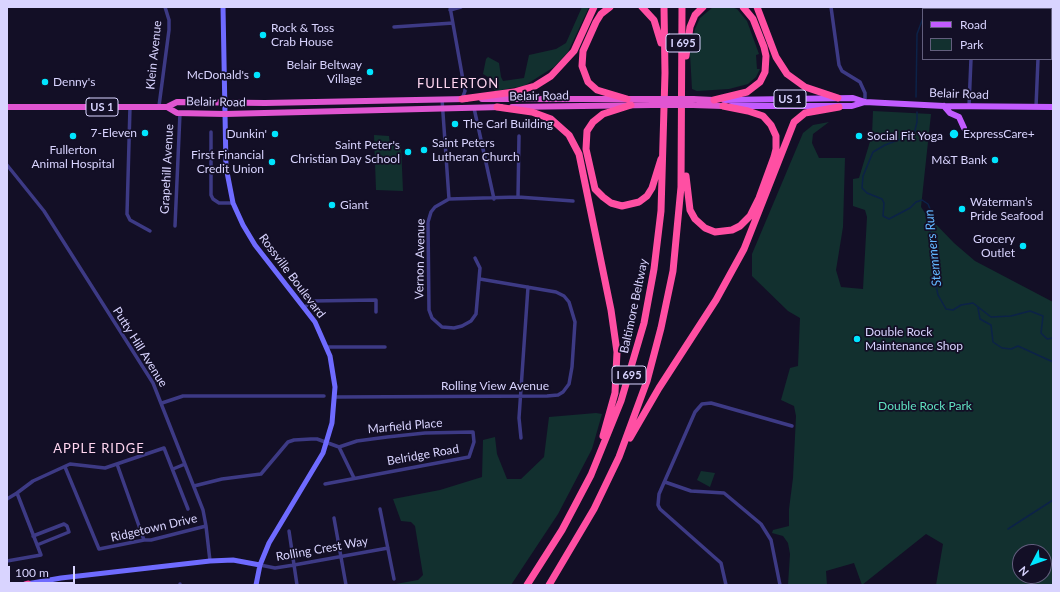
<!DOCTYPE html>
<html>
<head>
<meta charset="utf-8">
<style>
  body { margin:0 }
  #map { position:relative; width:1060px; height:592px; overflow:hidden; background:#130f26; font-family:Lato,sans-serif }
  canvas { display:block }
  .frame { position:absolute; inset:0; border:8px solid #d9d4ff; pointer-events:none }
  .legend { position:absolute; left:922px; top:8px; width:130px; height:52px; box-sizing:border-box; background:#130f26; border:1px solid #625e7d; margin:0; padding:5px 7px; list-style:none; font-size:12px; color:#d9d4ff }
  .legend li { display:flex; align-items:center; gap:8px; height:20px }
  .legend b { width:20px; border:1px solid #625e7d }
  .north { position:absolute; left:1012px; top:544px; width:40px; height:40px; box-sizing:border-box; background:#130f26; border:1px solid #625e7d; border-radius:50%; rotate:229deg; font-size:11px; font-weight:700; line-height:16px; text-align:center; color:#d9d4ff }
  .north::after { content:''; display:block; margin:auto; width:14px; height:18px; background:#00e5ff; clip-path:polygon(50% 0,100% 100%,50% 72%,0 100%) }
  .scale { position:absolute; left:8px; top:566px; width:67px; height:18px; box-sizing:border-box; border:2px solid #d9d4ff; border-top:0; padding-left:5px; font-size:12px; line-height:14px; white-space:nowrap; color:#d9d4ff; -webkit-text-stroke:3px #130f26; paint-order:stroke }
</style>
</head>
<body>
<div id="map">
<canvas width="1060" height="592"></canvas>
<div class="frame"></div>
<ul class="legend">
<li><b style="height:5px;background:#c25bff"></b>Road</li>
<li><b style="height:11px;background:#12302f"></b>Park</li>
</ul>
<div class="north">N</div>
<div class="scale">100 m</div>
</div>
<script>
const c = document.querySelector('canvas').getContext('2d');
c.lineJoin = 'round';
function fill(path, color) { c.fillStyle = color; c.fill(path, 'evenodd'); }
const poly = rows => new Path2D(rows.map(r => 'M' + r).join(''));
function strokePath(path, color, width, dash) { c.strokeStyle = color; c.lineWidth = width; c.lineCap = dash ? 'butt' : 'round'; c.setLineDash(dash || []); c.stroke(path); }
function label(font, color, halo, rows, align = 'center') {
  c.font = font + ' Lato,sans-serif'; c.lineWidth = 3.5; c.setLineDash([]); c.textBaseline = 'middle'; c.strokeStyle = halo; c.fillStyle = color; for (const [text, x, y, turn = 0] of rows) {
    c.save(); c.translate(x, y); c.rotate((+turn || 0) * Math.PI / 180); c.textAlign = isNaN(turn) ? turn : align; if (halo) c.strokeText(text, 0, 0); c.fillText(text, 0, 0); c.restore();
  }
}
const green = poly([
  [582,7,589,7,568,52,554,67,524,86,495,91,488,77,483,74,486,59,488,57,499,63,501,77,503,81,524,78,529,55,556,49,566,43],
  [713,7,731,7,737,9,747,21,759,54,756,55,757,69,760,69,756,77,748,84,729,89,697,91,692,89,690,54,695,29,700,18],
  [873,111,931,114,921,207,925,213,954,243,975,261,1053,302,1053,585,936,585,943,544,926,534,862,585,854,563,826,571,827,585,788,585,790,554,788,543,783,536,772,533,773,530,789,526,789,509,793,478,796,416,794,406,781,400,790,368,798,366,800,318,788,311,752,276,752,254,803,133,813,125,829,122,813,134,812,143,819,158,845,158,843,227,836,270,841,287,863,289,867,217,865,210,853,206,853,179,859,178,872,135],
  [1020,552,1044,552,1044,576,1020,576],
  [374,135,389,136,390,145,401,145,403,191,376,190],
  [596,413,602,414,592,449,558,514,511,585,390,585,418,580,423,575,415,526,411,522,401,521,393,499,440,490,482,477,483,440,495,437,497,454,507,479,521,479,544,457,549,417],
  [701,471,715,473,710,487,697,480]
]);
const stream = poly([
  [931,9,932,7],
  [916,97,917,34,923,18],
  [917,112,917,122,914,134,885,145,873,152,863,176,862,188,867,193,882,199,884,203,883,216,889,219,910,208,916,202,922,200,928,204,930,209,931,253,935,281,938,295,946,309,953,310,961,305,973,303,991,317,1011,316,1030,311,1043,316,1041,333,1047,339,1053,338],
  [978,308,980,319,991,325,993,342,1002,348,1011,349,1018,346,1053,362],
  [1008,529,1053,500]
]);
const minor = poly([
  [450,7,465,91,462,99],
  [831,7,839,65,842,71,860,82,865,93,865,102],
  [973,9,974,7],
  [1041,9,1041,7],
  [450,10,461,7],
  [394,27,453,23],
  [442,99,449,199],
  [159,106,169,30,169,20,165,7],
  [969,106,971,59],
  [130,107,127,214,130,220,150,231],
  [1036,107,1038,59],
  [474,108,494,199],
  [211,132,211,195,213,199,219,203,233,203],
  [7,165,44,211,153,383,203,510,206,526,210,561],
  [518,197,519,136],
  [175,226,180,113],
  [475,258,480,268,476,314,471,321,462,326,454,328,442,327,432,318,429,310,428,222,431,212,435,207,449,199,518,197,573,201],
  [305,307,312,301,376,300,376,312],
  [327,347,385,347],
  [335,397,547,396,558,395,563,392,569,384,572,367,575,322,569,302,564,296,556,292,480,279],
  [162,403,183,396,324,396],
  [521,438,519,418,528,287],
  [117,464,144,540],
  [65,467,99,549,144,540,151,540,206,526],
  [173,469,185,464],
  [665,482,691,491,724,493,761,524,771,540,780,585],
  [325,484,469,457,474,442,473,432,425,433,387,437,357,441,339,447],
  [194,486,222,479,261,474,288,442,294,440,311,439,317,439,339,447,354,478],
  [7,499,17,493],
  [380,509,394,579],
  [334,518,346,585],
  [289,531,297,585],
  [33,536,64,524,67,526,69,532,37,545],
  [7,561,41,555,17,493,33,481,70,464,105,468,164,448,188,509],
  [260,565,275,568,294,565,388,548],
  [180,584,180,585],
  [726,585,721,563,660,509,658,505,659,494,695,412,702,404,711,403,792,426]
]);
const secondary = poly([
  [223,7,226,167,233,203,243,225,255,245,315,322,330,356,335,387,332,423,323,453,269,543,260,565,256,585],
  [21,585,61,578,210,561,233,560,260,565]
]);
const primary = poly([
  [724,100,853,98,865,102,944,106,1053,107],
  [731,106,852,106,865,102],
  [944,106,950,113,959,117,964,128]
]);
const trunk = poly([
  [482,99,652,99],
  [693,99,714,100],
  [693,105,723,106],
  [7,107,167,107,177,102,265,103,466,99],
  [167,107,177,113,225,114,501,107],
  [512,107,652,105]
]);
const motorway = poly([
  [610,7,601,14,596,22,583,51,582,66,588,82,597,90,627,99],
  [642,7,654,20,661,43],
  [757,7,776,57,787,74,805,87,838,98],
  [686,56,690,27,695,15,703,7],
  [462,99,514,92,535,86,551,76,574,51,594,7],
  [714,100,747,92,760,82,765,72,766,56,764,47,753,19,743,7],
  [631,105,603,114,593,122,587,131,586,149,595,189,603,197,611,203,622,206,639,202,647,196,652,188,661,159],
  [497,107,532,112,551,119,569,135,579,154,611,310,617,352,615,393,603,436],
  [686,176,690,210,695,219,705,228,715,232,732,230,740,226,750,216,759,198,774,157,776,149,776,136,771,125,763,116,748,111,723,106],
  [630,438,659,388,716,300,744,249,794,122,805,113,839,107],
  [25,585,28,584],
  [527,585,562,530,591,475,621,401,644,323,654,269,661,211,665,73,664,7],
  [549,585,594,509,619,457,647,381,661,328,673,271,681,187,682,7]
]);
const trunkBridge = poly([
  [652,99,693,99],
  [652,105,693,105]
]);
const markers = [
  [263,35,4,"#00e5ff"],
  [370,72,4,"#00e5ff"],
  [257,75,4,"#00e5ff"],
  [45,82,4,"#00e5ff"],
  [455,124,4,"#00e5ff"],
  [145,133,4,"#00e5ff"],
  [275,134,4,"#00e5ff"],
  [954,134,5,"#00e5ff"],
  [73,136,4,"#00e5ff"],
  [859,136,4,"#00e5ff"],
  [424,150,4,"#00e5ff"],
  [408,152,4,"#00e5ff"],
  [995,160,4,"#00e5ff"],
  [272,162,4,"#00e5ff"],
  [332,205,4,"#00e5ff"],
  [962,209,4,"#00e5ff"],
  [1023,246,4,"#00e5ff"],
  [857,339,4,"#00e5ff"]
];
const shields = [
  [683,43,34],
  [790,99,32],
  [102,107,32],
  [629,375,34]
];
const shieldNames = [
  ["I 695",683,43],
  ["US 1",790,99],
  ["US 1",102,107],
  ["I 695",629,375]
];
const poiNames = [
  ["Rock & Toss",271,28],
  ["Crab House",271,42],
  ["Belair Beltway",362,65,"right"],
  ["Village",362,79,"right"],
  ["McDonald's",249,75,"right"],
  ["Denny's",53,82],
  ["The Carl Building",463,124],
  ["7-Eleven",137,133,"right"],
  ["Dunkin'",267,134,"right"],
  ["ExpressCare+",963,134],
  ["Social Fit Yoga",867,136],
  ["Saint Peters",432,143],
  ["Lutheran Church",432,157],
  ["Saint Peter's",400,145,"right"],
  ["Christian Day School",400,159,"right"],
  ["Fullerton",73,150,"center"],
  ["Animal Hospital",73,164,"center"],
  ["First Financial",264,155,"right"],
  ["Credit Union",264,169,"right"],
  ["M&T Bank",987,160,"right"],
  ["Waterman’s",970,202],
  ["Pride Seafood",970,216],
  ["Giant",340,205],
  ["Grocery",1015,239,"right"],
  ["Outlet",1015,253,"right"],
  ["Double Rock",865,332],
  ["Maintenance Shop",865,346]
];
const streetNames = [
  ["Klein Avenue",154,55,-84],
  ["Belair Road",959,94,2],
  ["Belair Road",539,96,-1],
  ["Belair Road",216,102,1],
  ["Grapehill Avenue",167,169,-87],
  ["Vernon Avenue",420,259,-89],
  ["Rossville Boulevard",292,276,53],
  ["Baltimore Beltway",634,306,-78],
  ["Putty Hill Avenue",140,347,58],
  ["Rolling View Avenue",495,386],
  ["Marfield Place",405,426,-5],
  ["Belridge Road",423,455,-10],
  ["Ridgetown Drive",154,528,-13],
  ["Rolling Crest Way",322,549,-10]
];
const parkNames = [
  ["Double Rock Park",925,406]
];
const neighbourhoodNames = [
  ["FULLERTON",458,84],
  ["APPLE RIDGE",99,449]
];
const waterNames = [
  ["Stemmers Run",933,248,-96]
];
fill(green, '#12302f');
strokePath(stream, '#0c2248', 1.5);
strokePath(minor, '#3d3a85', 3.5);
strokePath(secondary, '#6f6bff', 5);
strokePath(primary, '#c25bff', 6);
strokePath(trunk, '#e055d1', 6);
strokePath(motorway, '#ff4fa3', 7);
strokePath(trunkBridge, '#e055d1', 6);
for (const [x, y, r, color] of markers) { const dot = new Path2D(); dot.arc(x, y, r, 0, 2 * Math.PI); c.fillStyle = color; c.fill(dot); strokePath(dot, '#130f26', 1.5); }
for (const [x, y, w] of shields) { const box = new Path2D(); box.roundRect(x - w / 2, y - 9, w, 18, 3); c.fillStyle = '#130f26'; c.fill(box); strokePath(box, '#d9d4ff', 1); }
label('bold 11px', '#d9d4ff', null, shieldNames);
label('12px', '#d9d4ff', '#130f26', poiNames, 'left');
label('12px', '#d9d4ff', '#130f26', streetNames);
label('12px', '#5fe0c0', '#130f26', parkNames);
c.letterSpacing = '1px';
label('13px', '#ffd6f0', '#130f26', neighbourhoodNames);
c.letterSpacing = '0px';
label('italic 13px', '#62b6ff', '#130f26', waterNames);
</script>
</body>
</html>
